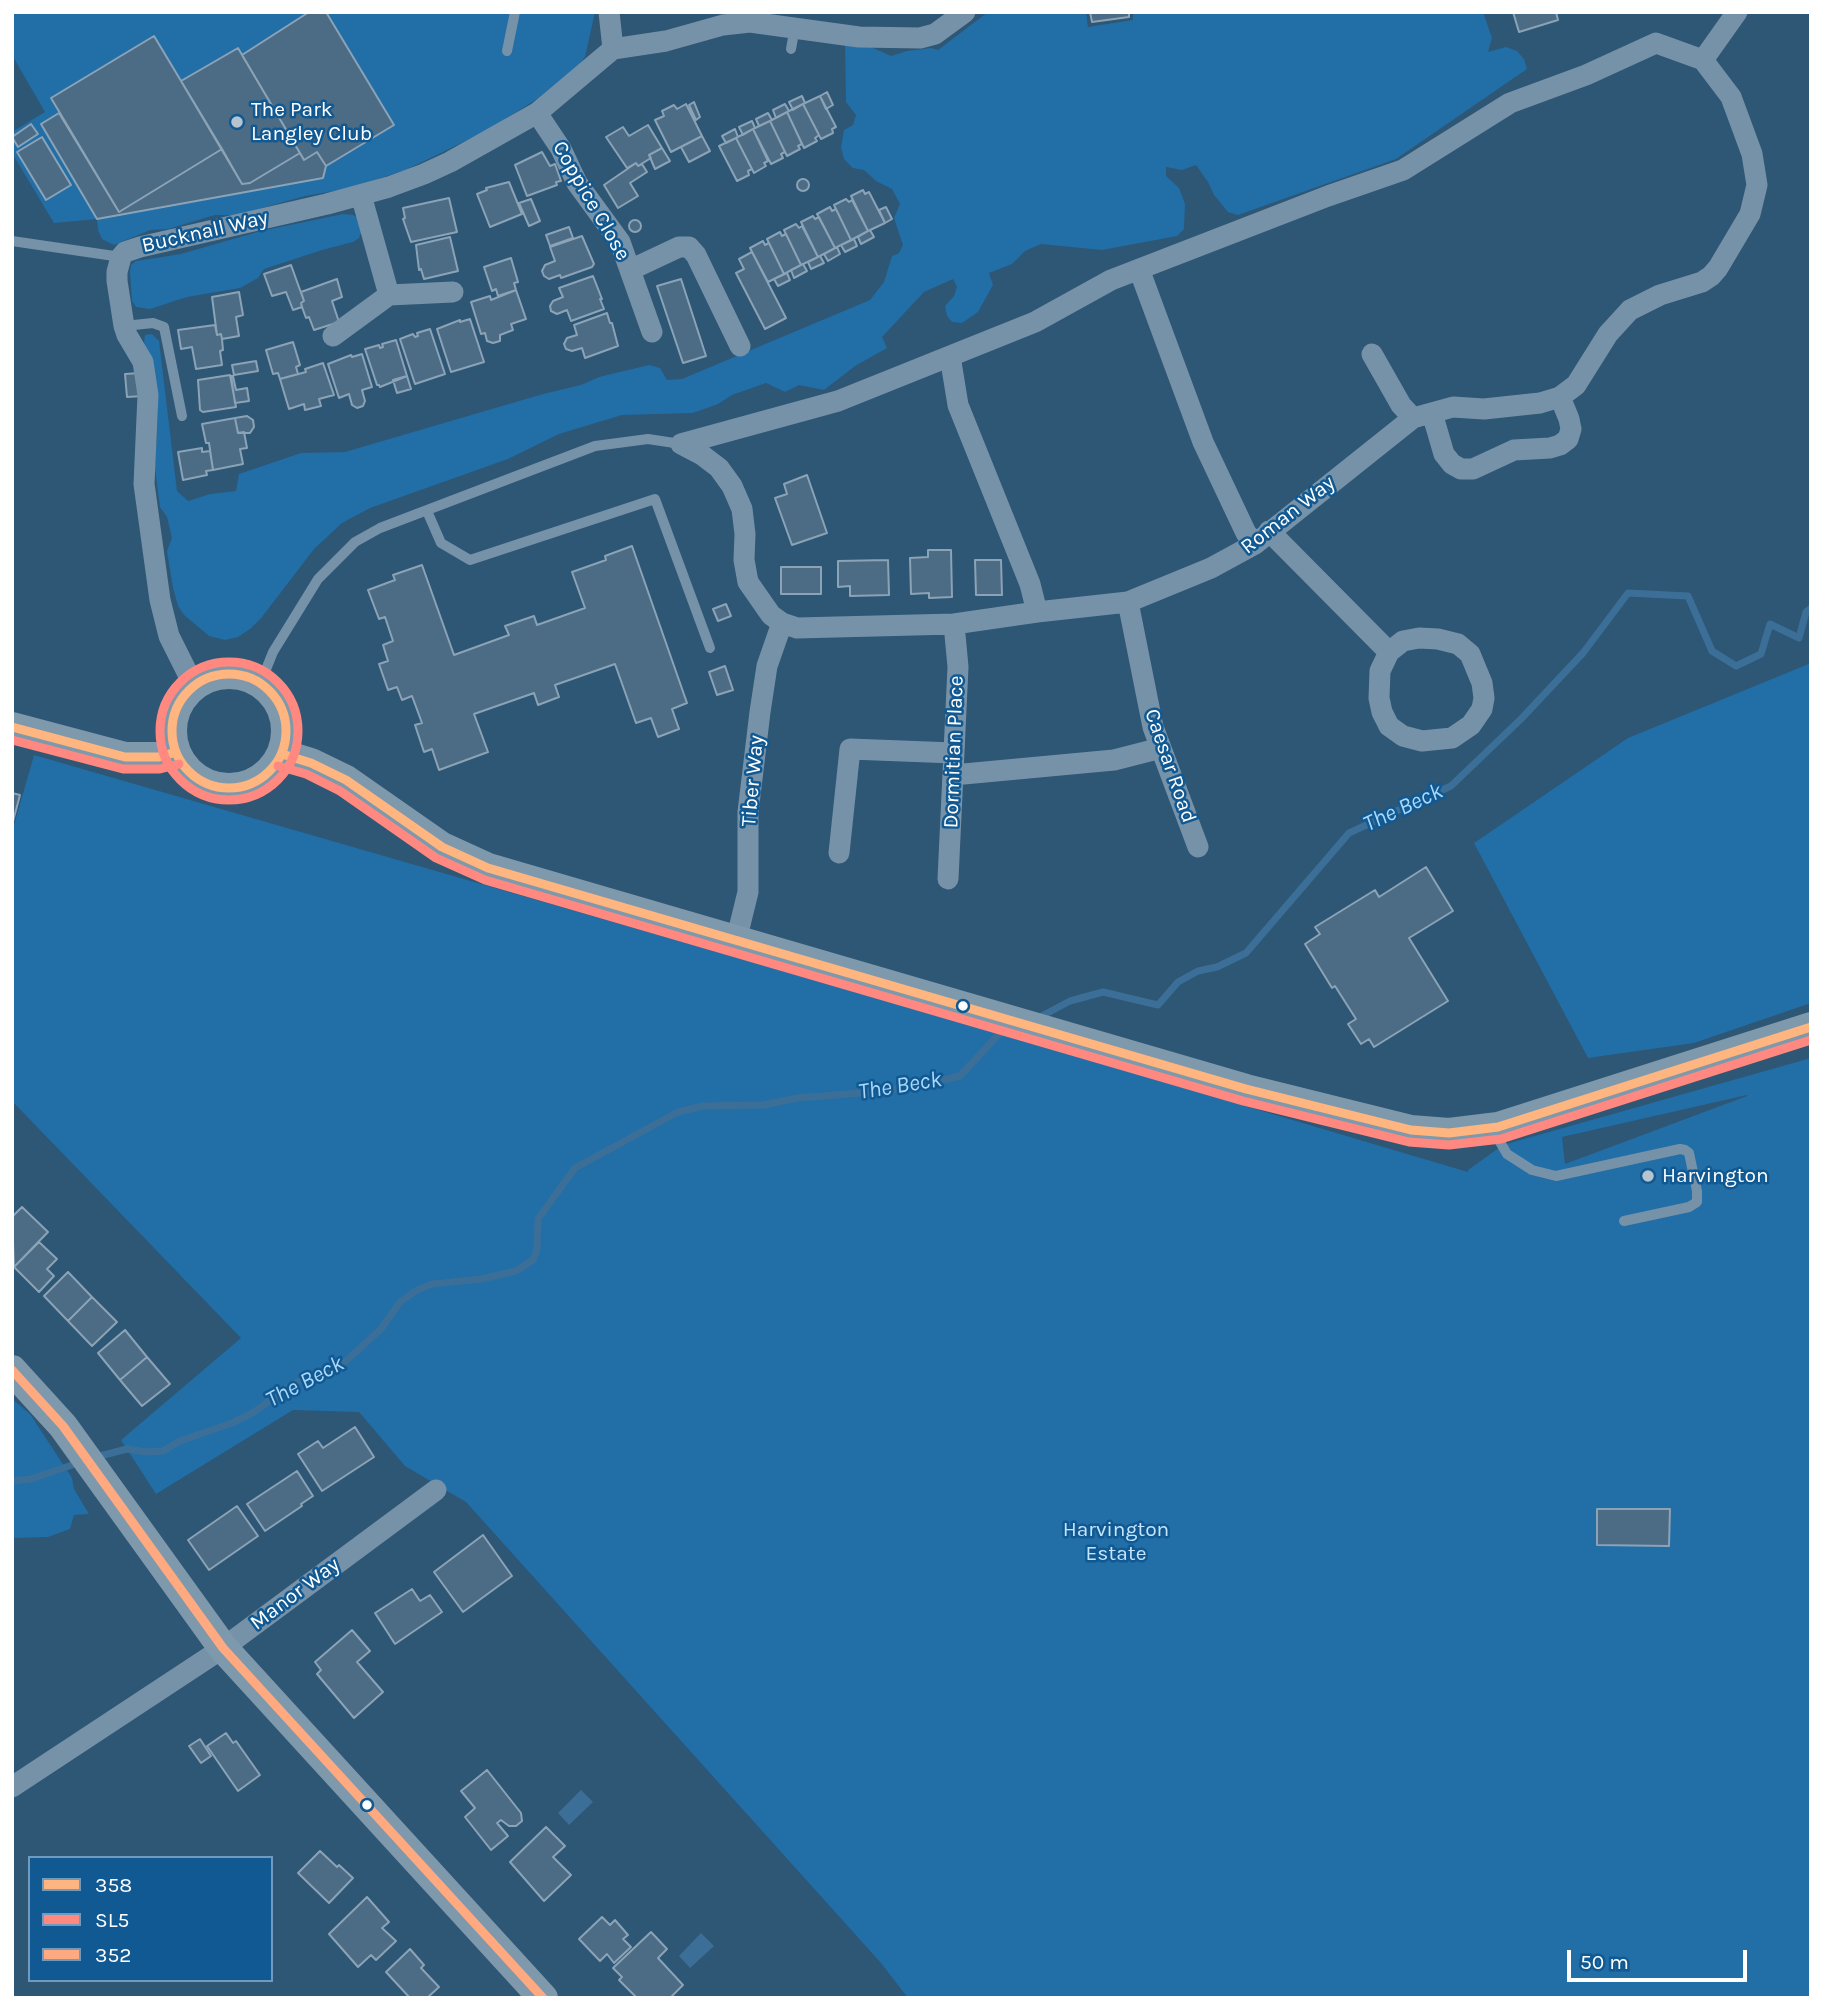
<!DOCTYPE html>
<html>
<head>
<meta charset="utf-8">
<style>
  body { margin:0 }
  #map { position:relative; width:1823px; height:2010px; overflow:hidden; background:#2e5675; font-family:Karla,sans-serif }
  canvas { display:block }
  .frame { position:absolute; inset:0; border:14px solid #fff; pointer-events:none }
  .legend { position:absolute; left:28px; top:1856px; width:245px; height:126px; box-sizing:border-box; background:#115992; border:2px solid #709bbe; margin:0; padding:9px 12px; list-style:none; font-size:21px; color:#fff }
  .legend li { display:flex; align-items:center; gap:14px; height:35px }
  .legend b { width:35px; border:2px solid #709bbe }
  .scale { position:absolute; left:1567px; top:1950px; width:180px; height:32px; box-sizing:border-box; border:4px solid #fff; border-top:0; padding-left:9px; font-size:21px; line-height:24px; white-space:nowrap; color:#fff; -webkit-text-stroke:5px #115992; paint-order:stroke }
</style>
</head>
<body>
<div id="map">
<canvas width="1823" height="2010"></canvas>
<div class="frame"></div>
<ul class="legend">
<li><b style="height:9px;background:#ffb580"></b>358</li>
<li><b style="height:9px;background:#ff8980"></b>SL5</li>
<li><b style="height:9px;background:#ffa980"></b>352</li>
</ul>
<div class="scale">50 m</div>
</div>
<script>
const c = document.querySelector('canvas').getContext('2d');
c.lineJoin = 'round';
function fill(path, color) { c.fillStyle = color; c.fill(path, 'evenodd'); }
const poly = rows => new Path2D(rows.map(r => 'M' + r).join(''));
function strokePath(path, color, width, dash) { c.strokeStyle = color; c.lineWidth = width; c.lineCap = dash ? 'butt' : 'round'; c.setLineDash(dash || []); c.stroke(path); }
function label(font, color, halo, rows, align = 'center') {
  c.font = font + ' Karla,sans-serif'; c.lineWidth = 5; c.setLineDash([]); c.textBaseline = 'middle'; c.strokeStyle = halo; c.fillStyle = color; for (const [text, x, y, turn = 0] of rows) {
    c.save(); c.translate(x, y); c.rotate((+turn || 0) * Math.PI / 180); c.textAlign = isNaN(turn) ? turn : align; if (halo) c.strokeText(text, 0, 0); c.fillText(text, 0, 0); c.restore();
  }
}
const green = poly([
  [12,12,595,12,585,57,580,64,537,99,491,128,443,152,403,171,346,189,305,196,237,215,215,215,168,229,150,230,114,245,102,239,98,230,97,219,54,223,12,153,12,132,45,112,12,55],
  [988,12,1086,12,1088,27,1133,20,1133,12,1483,12,1492,38,1488,52,1506,47,1517,51,1524,59,1527,69,1396,159,1238,215,1228,212,1214,195,1208,182,1196,165,1182,170,1166,167,1166,176,1179,188,1185,204,1184,229,1177,236,1102,250,1041,244,1025,251,1012,264,989,273,993,285,978,312,962,323,952,322,947,316,945,306,954,296,957,287,953,279,924,292,882,337,887,348,855,366,824,390,799,385,785,392,766,383,732,395,718,404,693,413,622,415,559,434,508,459,370,508,342,523,314,549,262,617,250,629,238,637,225,640,209,636,184,615,178,606,173,588,167,551,172,538,167,517,160,507,155,468,158,410,152,362,144,342,145,335,152,334,159,341,177,491,188,501,210,494,236,491,239,474,301,453,345,452,543,394,581,385,599,377,649,365,660,368,667,380,682,379,870,300,884,282,892,256,899,253,903,245,894,218,900,204,892,189,876,181,864,170,853,168,844,159,841,147,844,130,853,125,856,115,846,102,845,43,871,47,891,56,907,51,931,48,938,50],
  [343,214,353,215,358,218,362,231,359,238,353,242,322,250,264,269,258,278,240,288,187,297,150,309,136,307,132,301,130,272,131,265,136,261,181,254,261,231],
  [1811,663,1811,1003,1694,1043,1588,1058,1474,843,1628,738],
  [34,755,1046,1047,1468,1172,1468,1170,1503,1145,1811,1058,1811,1998,908,1998,881,1963,466,1502,405,1466,359,1412,293,1410,156,1494,121,1440,241,1338,12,1101,12,832],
  [1747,1095,1747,1096,1565,1164,1562,1137],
  [12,1399,30,1414,72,1478,74,1489,89,1514,74,1515,70,1529,48,1537,12,1538]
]);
const water = poly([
  [581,1790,593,1802,569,1825,558,1813],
  [701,1933,714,1946,690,1968,679,1956]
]);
const stream = poly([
  [1038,1018,1070,1001,1103,992,1158,1005,1178,982,1198,971,1217,967,1246,953,1349,833,1451,786,1521,719,1583,653,1628,593,1688,596,1712,651,1736,666,1761,654,1770,624,1799,638,1806,612,1811,608],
  [96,1457,127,1449,146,1452,163,1451,180,1441,232,1423,254,1412,291,1385,346,1361,381,1329,400,1302,417,1290,432,1284,481,1279,516,1271,533,1260,537,1249,538,1219,575,1168,678,1112,703,1106,764,1105,797,1098,887,1091,947,1079,960,1076,999,1034,1007,1030],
  [12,1481,31,1479,81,1462]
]);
const building = poly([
  [309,12,326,12,394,125,326,166,317,152,304,160,242,55,309,12],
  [1090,12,1129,12,1129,17,1092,22,1090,12],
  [1513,12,1556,12,1558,20,1519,32,1513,12],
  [154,36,222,149,119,212,51,98,154,36],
  [238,48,300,153,250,183,242,184,181,81,238,48],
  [827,92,833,105,826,109,820,96,827,92],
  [802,96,805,103,793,110,789,102,802,96],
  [820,96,836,127,832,129,833,133,821,139,803,104,820,96],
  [694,102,700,117,696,120,689,105,694,102],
  [686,104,702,136,671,152,655,120,664,116,662,111,674,105,677,109,686,104],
  [785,104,789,111,776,118,773,110,785,104],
  [803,104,819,135,815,138,817,141,804,148,787,112,803,104],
  [787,112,802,144,798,146,800,149,787,156,770,121,787,112],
  [59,113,119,212,222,149,242,184,250,183,300,153,304,160,317,152,326,166,323,178,97,219,41,124,59,113],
  [768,113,772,120,759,126,756,119,768,113],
  [752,121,755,128,743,135,739,127,752,121],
  [770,121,785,152,781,154,783,158,771,164,753,129,770,121],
  [31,124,38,134,18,147,12,137,31,124],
  [648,125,662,148,649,155,651,158,638,166,636,163,627,168,606,137,623,127,629,136,648,125],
  [735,129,738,137,726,143,722,136,735,129],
  [753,129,768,161,764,163,766,166,754,173,736,138,753,129],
  [702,136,710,151,689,162,681,147,702,136],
  [42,137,71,185,46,200,17,152,42,137],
  [736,138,752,169,748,171,749,175,737,181,719,146,736,138],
  [662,148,670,161,655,169,649,155,662,148],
  [542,152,550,166,555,164,561,181,556,182,557,185,527,196,515,165,542,152],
  [636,163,638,166,642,164,647,172,630,183,638,196,618,208,604,185,636,163],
  '797 185a6 6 0 1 1 12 0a6 6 0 1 1-12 0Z',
  [509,182,522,214,490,227,477,194,487,190,486,188,509,182],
  [863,190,865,194,869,192,885,223,868,231,851,196,863,190],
  [449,198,457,232,411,242,403,219,405,218,403,208,449,198],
  [531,199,540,221,529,226,519,203,531,199],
  [846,199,849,202,852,200,868,231,851,240,834,205,846,199],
  [830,207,832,211,836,209,851,240,835,248,817,214,830,207],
  [886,207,892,219,885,223,879,210,886,207],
  [813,216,815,219,819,217,835,248,818,257,801,222,813,216],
  '629 226a6 6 0 1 1 12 0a6 6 0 1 1-12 0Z',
  [796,224,799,228,802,226,818,257,801,265,784,230,796,224],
  [569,227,573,238,550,246,546,235,569,227],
  [870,230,874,237,861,244,858,237,870,230],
  [780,232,782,236,786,234,801,265,784,274,767,239,780,232],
  [582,236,594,264,592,267,561,278,560,275,549,279,544,276,542,271,545,265,555,261,550,247,582,236],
  [450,237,458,271,424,279,421,269,419,270,416,245,450,237],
  [854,239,857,246,845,252,841,245,854,239],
  [763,241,765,245,769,243,784,274,768,282,750,248,763,241],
  [837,247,840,254,828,261,824,254,837,247],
  [752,252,786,318,765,329,736,273,744,269,739,259,752,252],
  [820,256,824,263,811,269,808,262,820,256],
  [511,258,518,282,514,283,516,290,498,296,496,289,492,291,484,267,511,258],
  [803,264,807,271,794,278,791,270,803,264],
  [291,265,304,301,301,303,302,307,293,310,286,292,272,296,264,274,291,265],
  [787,273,790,280,778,286,774,279,787,273],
  [593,276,602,299,600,299,604,309,571,321,567,310,557,314,551,311,550,306,553,301,563,297,559,288,593,276],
  [337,279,342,297,332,301,339,322,314,330,309,317,306,318,302,307,301,303,304,301,301,292,337,279],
  [681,279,706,356,683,363,657,286,681,279],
  [516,290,526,319,511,324,513,330,500,335,500,341,493,343,487,341,485,333,481,334,471,302,490,296,491,300,516,290],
  [239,292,243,315,236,317,239,336,222,339,221,334,217,335,212,297,239,292],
  [607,313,610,323,612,323,618,346,585,358,582,348,572,351,566,349,564,344,567,338,577,335,574,325,607,313],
  [470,319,484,362,451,372,437,329,460,320,460,322,470,319],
  [215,325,217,335,221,334,222,339,223,350,220,351,222,365,196,369,192,347,181,349,178,330,215,325],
  [430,329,445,374,415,384,400,339,413,334,415,337,418,336,417,333,430,329],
  [396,340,407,376,380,387,379,385,377,385,365,349,379,345,380,348,383,347,382,344,396,340],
  [293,342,300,365,296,367,298,374,280,379,278,373,273,374,266,350,293,342],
  [362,354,372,387,362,390,365,401,363,406,357,408,352,405,349,394,339,398,328,364,351,355,352,357,362,354],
  [256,361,258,371,234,375,232,365,256,361],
  [323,363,334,395,319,399,321,406,305,410,304,404,289,409,280,379,306,372,305,369,323,363],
  [140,373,143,396,127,397,125,374,140,373],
  [230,375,236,407,203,412,200,410,198,380,230,375],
  [231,376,233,376,236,390,247,388,249,401,235,403,231,376],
  [407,376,411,389,397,393,393,380,407,376],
  [247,416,253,420,254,427,250,433,238,433,235,418,247,416],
  [235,418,238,433,244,432,247,448,240,449,243,464,213,470,209,443,206,443,202,424,235,418],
  [202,448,202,452,210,451,213,470,206,471,207,475,183,480,178,452,202,448],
  [807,475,827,533,792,545,775,498,787,494,784,484,807,475],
  [632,546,687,703,672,709,679,729,658,737,651,718,636,723,615,664,555,685,559,697,538,705,534,693,474,714,488,752,439,770,432,749,424,752,415,725,422,723,412,696,402,700,397,687,388,690,379,664,388,661,383,645,393,641,385,617,379,619,368,590,395,580,393,575,422,565,454,655,509,635,505,626,534,616,537,625,585,608,572,572,606,560,605,556,632,546],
  [928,550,951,550,952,597,929,598,929,593,911,594,910,558,928,557,928,550],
  [888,560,889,595,850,596,850,586,838,587,838,561,888,560],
  [975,560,1001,560,1002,595,976,595,975,560],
  [781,567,821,567,821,594,781,594,781,567],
  [726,604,731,616,718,621,713,609,726,604],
  [725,666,733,690,717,695,709,672,725,666],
  [12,793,20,795,12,825,12,793],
  [1426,867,1453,911,1409,938,1448,1001,1374,1047,1369,1039,1361,1044,1348,1024,1356,1019,1335,986,1332,988,1305,944,1320,934,1315,927,1375,890,1379,897,1426,867],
  [22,1207,48,1232,14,1267,12,1217,22,1207],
  [39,1242,57,1259,47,1269,54,1276,39,1292,14,1267,39,1242],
  [68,1272,92,1297,68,1321,44,1296,68,1272],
  [92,1297,117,1322,92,1346,68,1321,92,1297],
  [125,1330,147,1357,120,1380,98,1353,125,1330],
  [147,1357,170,1384,142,1406,120,1380,147,1357],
  [355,1427,374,1457,322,1491,298,1454,318,1441,323,1448,355,1427],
  [297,1471,313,1496,301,1504,302,1506,265,1531,247,1504,297,1471],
  [237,1506,258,1536,209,1570,188,1540,237,1506],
  [1597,1509,1670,1509,1669,1546,1597,1545,1597,1509],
  [483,1535,512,1576,463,1612,434,1572,483,1535],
  [412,1589,420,1601,430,1595,442,1612,395,1644,375,1613,412,1589],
  [352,1630,370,1651,357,1662,383,1692,354,1718,317,1674,321,1670,315,1662,352,1630],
  [226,1733,233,1743,236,1741,260,1775,238,1791,207,1746,226,1733],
  [200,1739,211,1756,201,1763,189,1746,200,1739],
  [487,1770,521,1813,522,1821,516,1826,509,1826,501,1820,497,1823,508,1836,491,1850,465,1817,475,1808,461,1791,487,1770],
  [546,1827,565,1846,553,1857,571,1875,544,1901,510,1862,546,1827],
  [320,1851,337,1867,339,1865,353,1878,329,1903,298,1873,320,1851],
  [367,1897,389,1922,382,1928,396,1941,376,1960,371,1955,358,1967,329,1934,367,1897],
  [602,1917,610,1925,615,1920,628,1935,623,1939,631,1947,614,1963,607,1954,600,1961,579,1939,602,1917],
  [651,1932,667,1949,658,1958,683,1985,670,1998,637,1998,619,1980,622,1977,613,1968,651,1932],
  [410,1949,424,1965,421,1968,439,1987,427,1998,410,1998,386,1972,410,1949]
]);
const lane = poly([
  [791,49,795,27],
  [507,51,515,12],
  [12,241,121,257],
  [124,326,153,323,164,327,182,416],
  [427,511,441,543,470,560,655,499,710,648],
  [261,682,273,652,318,579,355,542,380,528,595,446,648,439,681,444],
  [1498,1129,1500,1142,1507,1154,1532,1170,1556,1176,1680,1149,1685,1150,1689,1153,1697,1191,1697,1202,1689,1207,1624,1221]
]);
const street = poly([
  [609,12,613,49],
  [613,49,666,41,723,25,750,22,859,37,920,38,935,34,965,12],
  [537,113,561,149,577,183,620,242,652,332],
  [1139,269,1203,442,1246,533,1255,544],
  [630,270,679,247,689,247,696,255,740,346],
  [389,295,453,292],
  [333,336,389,295,361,195],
  [1372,354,1401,405,1413,418],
  [950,356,958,405,1030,584,1037,612],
  [1432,413,1444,454,1452,464,1461,469,1473,469,1514,450,1550,448,1560,445,1568,439,1571,429,1569,419,1560,397],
  [681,444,702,455,719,468,732,486,742,509,745,534,744,560,748,582,771,615,782,623,797,628,954,624,1037,612,1128,602,1211,568,1255,544,1413,418,1453,407,1484,409,1540,403,1560,397,1576,385,1608,334,1630,310,1660,295,1702,282,1711,276,1718,268,1750,214,1757,185,1752,154,1731,97,1703,60],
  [681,444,838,401,1035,322,1111,280,1328,196,1403,170,1510,103,1586,75,1656,43,1703,60,1737,12],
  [1269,531,1389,652,1380,671,1379,698,1382,712,1389,726,1403,736,1422,741,1452,738,1471,725,1482,709,1484,698,1482,683,1470,654,1458,644,1438,639,1419,638,1403,641,1389,652],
  [1128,602,1153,727,1198,847],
  [194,686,169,636,160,600,144,484,148,395,143,362,127,335,124,326,117,281,117,272,121,257,125,252,140,247,327,204,389,187,424,174,450,162,537,113,613,49],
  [953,775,1114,760,1161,748],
  [839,853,850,749,954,753],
  [948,879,958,667,954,624],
  [736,941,748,892,748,812,760,712,767,666,782,623],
  [12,1787,223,1648,436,1490]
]);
const secondary = poly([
  '172 731a57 57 0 1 1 114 0a57 57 0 1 1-114 0Z',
  [12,727,125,757,159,757,176,752],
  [282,754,311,763,346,780,442,847,488,868,1246,1089,1411,1130,1449,1133,1498,1127,1811,1027],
  [12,1370,63,1426,223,1648,543,1998]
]);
const bus1 = poly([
  '172 731a57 57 0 1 1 114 0a57 57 0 1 1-114 0Z',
  [12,727,125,757,159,757,176,752],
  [282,754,311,763,346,780,442,847,488,868,1246,1089,1411,1130,1449,1133,1498,1127,1811,1027]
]);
const bus2 = poly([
  '160 731a69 69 0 1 1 138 0a69 69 0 1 1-138 0Z',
  [12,740,123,769,160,769,179,764],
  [278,766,306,774,340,791,436,858,485,880,1243,1101,1409,1142,1449,1145,1501,1139,1811,1040]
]);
const bus3 = poly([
  [12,1370,63,1426,223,1648,543,1998]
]);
const markers = [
  [237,122,7,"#b6c4cf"],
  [963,1006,6,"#fff"],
  [1648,1176,7,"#b6c4cf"],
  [367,1805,6,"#fff"]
];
const poiNames = [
  ["The Park",251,110],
  ["Langley Club",251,134],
  ["Harvington",1662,1176]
];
const streetNames = [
  ["Coppice Close",591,201,60],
  ["Bucknall Way",205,232,-13],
  ["Roman Way",1288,515,-38],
  ["Dormitian Place",954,752,-88],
  ["Caesar Road",1170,766,71],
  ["Tiber Way",753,781,-85],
  ["Manor Way",295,1594,-37]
];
const parkNames = [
  ["Harvington",1116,1530],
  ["Estate",1116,1554]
];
const waterNames = [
  ["The Beck",1403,808,-25],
  ["The Beck",900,1086,-9],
  ["The Beck",305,1382,-28]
];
fill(green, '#226ea7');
fill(water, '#3c6f98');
strokePath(stream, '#3c6f98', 7);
fill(building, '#4c6b84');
strokePath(building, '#8ba3b6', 2);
strokePath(lane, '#7692a8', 10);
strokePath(street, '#7692a8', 21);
strokePath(secondary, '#7e98ac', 30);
strokePath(bus1, '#ffb580', 9);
strokePath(bus2, '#ff8980', 9);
strokePath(bus3, '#ffa980', 9);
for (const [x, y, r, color] of markers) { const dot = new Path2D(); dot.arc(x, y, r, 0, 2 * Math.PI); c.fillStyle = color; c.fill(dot); strokePath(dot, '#115992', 2.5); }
label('21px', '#fff', '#115992', poiNames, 'left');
label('21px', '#fff', '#115992', streetNames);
label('21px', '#c5e5fd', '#115992', parkNames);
label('italic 23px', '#a9d8fa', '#115992', waterNames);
</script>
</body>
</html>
